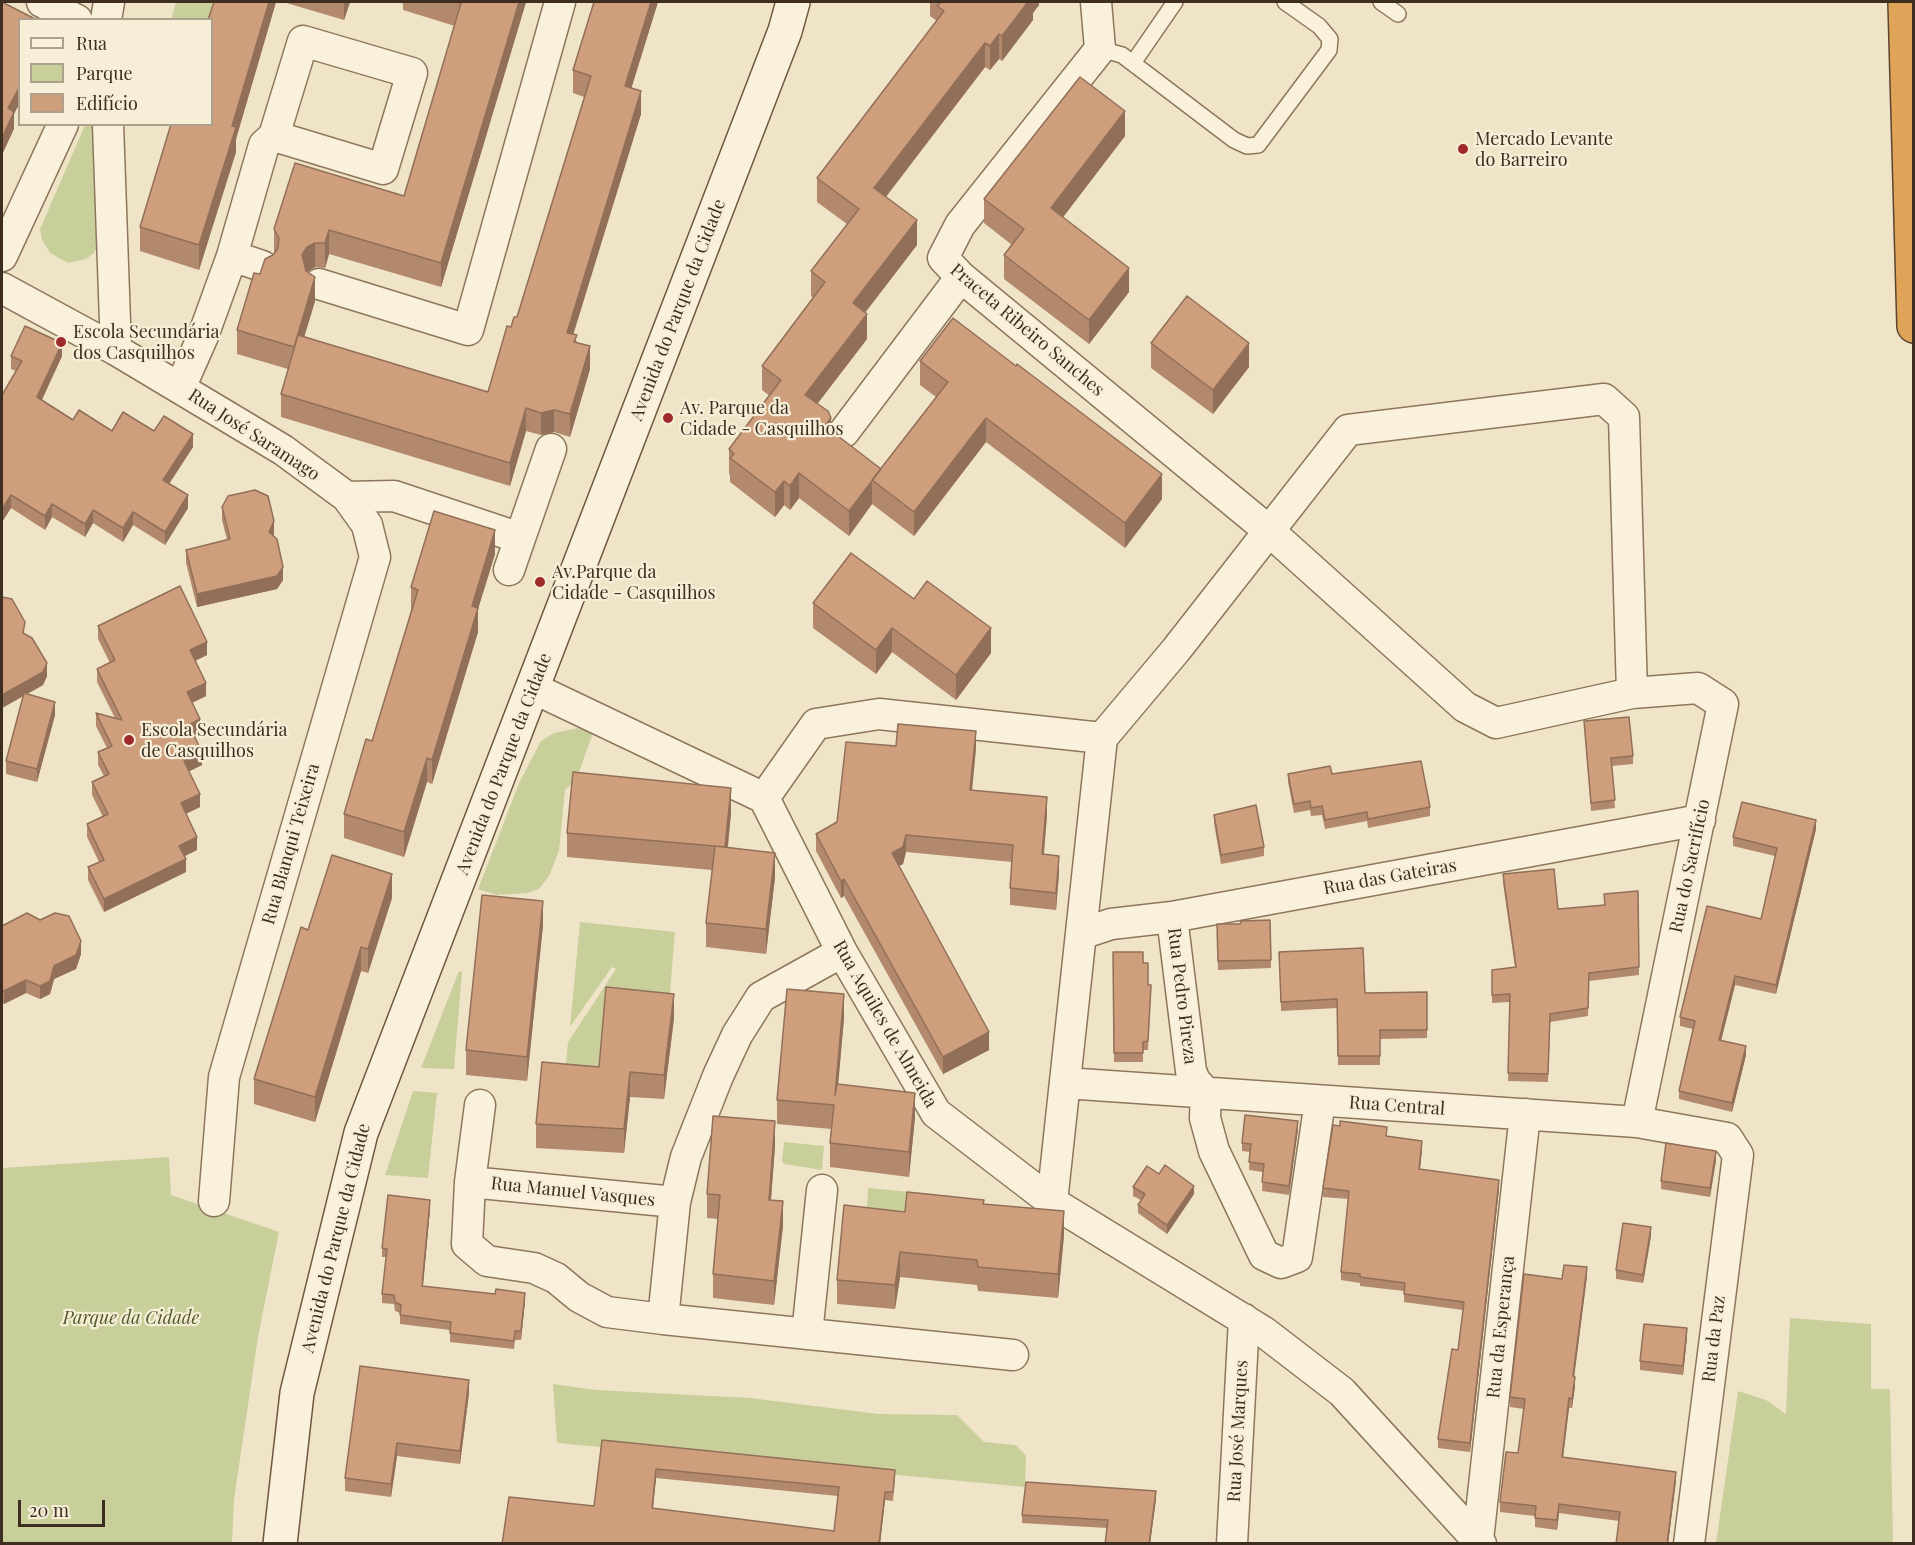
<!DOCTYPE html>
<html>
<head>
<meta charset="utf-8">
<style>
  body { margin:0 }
  #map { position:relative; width:1915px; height:1545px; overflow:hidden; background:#f0e4c8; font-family:"Playfair Display",serif }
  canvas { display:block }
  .frame { position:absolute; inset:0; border:3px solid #3d2e20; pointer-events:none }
  .legend { position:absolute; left:18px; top:18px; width:195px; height:108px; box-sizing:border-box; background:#f7eed8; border:2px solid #ada18e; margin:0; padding:8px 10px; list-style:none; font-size:18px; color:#3d2e20 }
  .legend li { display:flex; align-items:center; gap:12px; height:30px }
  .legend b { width:30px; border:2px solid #ada18e }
  .scale { position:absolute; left:18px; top:1500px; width:87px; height:27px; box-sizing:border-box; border:3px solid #3d2e20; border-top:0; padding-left:8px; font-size:18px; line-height:21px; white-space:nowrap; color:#3d2e20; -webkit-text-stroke:4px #f7eed8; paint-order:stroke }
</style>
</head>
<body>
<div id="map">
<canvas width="1915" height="1545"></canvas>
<div class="frame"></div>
<ul class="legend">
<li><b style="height:8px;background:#faf1dc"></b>Rua</li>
<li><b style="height:16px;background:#c9cf9b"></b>Parque</li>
<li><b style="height:16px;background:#cf9f7d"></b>Edifício</li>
</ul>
<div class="scale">20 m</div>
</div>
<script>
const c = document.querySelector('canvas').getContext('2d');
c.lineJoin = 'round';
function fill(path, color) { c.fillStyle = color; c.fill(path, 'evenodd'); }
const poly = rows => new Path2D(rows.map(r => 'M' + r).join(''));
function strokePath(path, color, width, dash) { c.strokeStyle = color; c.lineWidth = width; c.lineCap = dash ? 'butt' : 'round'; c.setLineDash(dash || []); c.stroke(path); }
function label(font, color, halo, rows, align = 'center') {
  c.font = font + ' "Playfair Display",serif'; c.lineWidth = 4.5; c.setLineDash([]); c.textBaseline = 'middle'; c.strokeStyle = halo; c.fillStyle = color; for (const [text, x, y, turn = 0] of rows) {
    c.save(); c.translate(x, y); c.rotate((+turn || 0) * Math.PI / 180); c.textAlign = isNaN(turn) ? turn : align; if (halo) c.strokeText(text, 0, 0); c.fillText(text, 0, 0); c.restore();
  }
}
const green = poly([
  [176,2,217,2,211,19,171,20],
  [85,125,98,125,100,241,94,253,86,259,68,263,50,253,42,240,40,229],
  [578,728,593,733,576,780,565,790,559,851,549,876,539,889,527,893,496,895,478,889,520,781,541,741,554,733],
  [580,922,675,932,668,1018,600,1080,565,1076,568,1042,616,969,612,967,570,1027],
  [459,971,462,972,454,1069,421,1068],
  [413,1091,437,1093,428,1178,385,1175],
  [784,1142,824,1146,822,1170,784,1164,782,1161],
  [169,1157,171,1195,279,1232,258,1337,234,1500,232,1543,2,1544,2,1168],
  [868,1188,953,1196,951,1215,867,1208],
  [1790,1318,1871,1324,1871,1389,1890,1389,1893,1543,1716,1543,1738,1391,1766,1400,1786,1414],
  [553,1384,596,1390,750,1398,879,1414,957,1415,984,1442,1016,1445,1026,1456,1025,1487,557,1443]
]);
const lane = poly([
  [1381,2,1398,14],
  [1100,49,1122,55,1234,140,1247,146,1258,145,1329,50,1330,39,1319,26,1285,2],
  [1133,63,1175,2]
]);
const street = poly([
  [42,2,77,20],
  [1096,2,1100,49,960,225,943,258,961,277,1268,530,1465,707,1496,723,1632,693,1698,688,1723,704,1637,1122],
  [106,20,109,2],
  [303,41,412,73,383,169,274,136,303,41],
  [108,124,116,350],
  [2,256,63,124],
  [232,256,262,266],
  [319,284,468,330,560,2],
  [2,288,116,350,283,450,347,497,394,496,520,538],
  [180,388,203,336,232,256,264,145,274,136],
  [844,432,961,277],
  [509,570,551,449],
  [533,688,764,798,842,952,936,1113,1052,1202,1264,1332,1342,1392,1481,1544],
  [764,798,816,724,879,714,1102,738],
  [1172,917,1191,1071,1195,1081,1206,1093,1205,1118,1214,1151,1264,1255,1281,1263,1297,1257,1320,1101],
  [1081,934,1111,924,1172,917,1700,820],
  [1065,1083,1637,1122,1727,1138,1738,1155,1689,1544],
  [470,1182,480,1105],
  [214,1201,224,1077,375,557,367,525,347,497],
  [675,1202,663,1319,607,1312,579,1297,556,1278,534,1268,487,1261,467,1244,470,1182,675,1202,686,1157,718,1076,737,1035,761,997,842,952],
  [1052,1202,1102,738,1176,650,1348,430,1604,399,1624,417,1632,693],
  [663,1319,1013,1355],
  [807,1334,822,1190],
  [1478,1540,1525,1114],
  [1232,1544,1244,1319]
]);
const secondary = poly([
  [280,1544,297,1393,361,1133,785,31,793,2]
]);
const highway = poly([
  [1905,2,1914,326]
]);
const wall = poly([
  [214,2,276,2,236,139,236,152,199,270,140,251,140,227,212,124],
  [283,2,350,2,344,20],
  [403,2,526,2,441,287,329,254,325,268,315,267,307,272,315,301,304,337,488,392,511,327,517,317,584,97,573,93,573,70,594,2,658,2,631,88,641,114,573,334,590,369,570,437,554,432,541,435,526,431,510,486,281,417,281,394,288,369,237,354,237,330,260,274,274,254,274,229,404,196,455,26,403,10],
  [930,2,1039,2,1039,5,1033,13,1033,20,1002,61,999,59,990,70,985,67,886,197,917,245,865,313,867,339,817,404,831,431,881,469,936,397,920,385,920,361,1162,499,1125,548,986,442,914,536,872,504,849,536,799,498,790,510,784,505,775,517,730,482,730,475,729,474,729,449,770,396,762,390,762,366,814,298,811,296,811,271,847,224,817,202,817,178,937,21,930,16],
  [1125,136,1063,217,1129,292,1089,344,1004,279,1004,255,1012,245,984,223,984,199],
  [1151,343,1249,367,1213,414,1151,368],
  [11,356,62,356,42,400,73,420,112,431,154,431,193,447,169,484,188,508,165,545,133,525,123,542,93,523,85,537,52,517,45,530,11,508,2,522,16,371,11,369],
  [222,507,274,534,273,536,283,580,277,589,197,607,186,563,186,550,227,540,222,520],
  [495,554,478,609,478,632,432,784,427,782,404,857,344,838,344,814,372,741,411,611,411,587],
  [2,597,25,634,47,676,43,685,27,694,55,715,37,782,6,774,6,761,23,696,2,708],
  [914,599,991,653,956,700,892,652,876,674,813,628,813,603],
  [98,626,207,655,195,661,206,696,192,703,200,732,194,736,202,765,189,771,200,807,186,814,197,850,184,856,186,872,104,912,88,880,88,867,99,862,87,837,87,824,103,817,92,795,92,782,104,776,98,765,98,752,107,748,96,726,96,713,115,718,97,682,97,669,110,663,98,639],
  [1584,721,1633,756,1633,764,1612,766,1615,808,1591,811],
  [896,746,976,748,972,791,1047,815,1044,854,1059,873,1056,910,1010,905,1010,888,1012,862,906,852,903,864,899,866,989,1050,943,1074,844,896,841,898,816,851,816,834,837,822],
  [1288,774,1332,774,1430,807,1430,816,1368,828,1367,821,1325,829,1322,815,1311,816,1310,810,1294,813,1288,782],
  [731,813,728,847,775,877,766,954,706,947,706,923,712,870,567,857,567,833],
  [1214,815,1264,847,1264,856,1221,864,1214,823],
  [1816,829,1776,994,1735,985,1721,1040,1746,1055,1732,1112,1679,1099,1679,1091,1693,1029,1680,1026,1680,1017,1761,919,1775,856,1733,846,1733,837],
  [1503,874,1558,909,1604,905,1604,894,1638,891,1639,975,1589,981,1588,1016,1550,1022,1548,1082,1508,1081,1510,1002,1492,1003,1492,970,1515,967,1503,883],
  [392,898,368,973,361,971,315,1122,254,1104,254,1079,308,930],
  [1270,920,1271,968,1218,970,1217,924,1240,924],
  [543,925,527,1081,466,1075,466,1050],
  [2,926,81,954,76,969,54,979,50,994,40,999,26,993,4,1004,2,1003],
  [1113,952,1143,963,1148,985,1151,985,1148,1050,1143,1050,1143,1062,1114,1062],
  [1279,952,1365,993,1427,992,1427,1038,1380,1039,1380,1065,1338,1065,1337,1008,1281,1011],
  [674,1018,664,1099,630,1097,624,1153,536,1148,536,1124,599,1067],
  [844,1018,838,1084,915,1117,909,1177,830,1167,830,1143,831,1129,777,1124,777,1100],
  [1340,1126,1387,1136,1422,1150,1420,1169,1499,1189,1470,1452,1438,1448,1438,1439,1458,1350,1463,1310,1404,1302,1404,1291,1360,1286,1360,1283,1341,1280,1341,1272,1348,1199,1323,1197,1323,1188],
  [1298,1129,1289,1195,1262,1191,1263,1172,1249,1170,1250,1152,1242,1151,1242,1143],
  [775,1146,771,1200,783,1226,774,1305,713,1298,713,1274,718,1219,707,1218,707,1194],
  [1716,1160,1710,1197,1661,1189,1661,1181],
  [1159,1174,1194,1194,1167,1234,1138,1213,1138,1205,1141,1200,1133,1196,1133,1187],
  [984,1204,1064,1235,1058,1298,978,1291,977,1285,900,1277,895,1309,837,1304,837,1280,905,1212],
  [430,1209,423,1286,525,1301,521,1340,515,1340,514,1349,450,1342,450,1330,400,1324,400,1313,395,1311,394,1304,382,1303,382,1294,386,1257,382,1257,382,1248],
  [1651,1236,1643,1283,1616,1279,1616,1270],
  [1587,1276,1574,1376,1575,1386,1572,1408,1569,1408,1563,1457,1676,1481,1668,1544,1616,1544,1619,1521,1559,1513,1557,1530,1535,1527,1535,1516,1500,1512,1500,1502,1518,1453,1524,1409,1510,1407,1510,1397,1562,1279],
  [1687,1337,1683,1375,1640,1370,1640,1361],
  [469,1393,460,1464,397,1456,391,1497,345,1491,345,1478],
  [602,1440,895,1478,893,1501,885,1500,880,1544,594,1506],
  [656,1478,838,1496,834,1531,653,1509],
  [1156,1499,1150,1544,1105,1544,1107,1528,1022,1523,1022,1515]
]);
const shadedWall = poly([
  [269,2,276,2,236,139,236,152,199,270,199,245,232,126],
  [344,2,350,2,344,20],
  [519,2,526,2,441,287,441,263],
  [651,2,658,2,625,109,625,86],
  [1028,2,1039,2,1039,5,1033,13,1033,20,1002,61,1002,36],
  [999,34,999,59,990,70,990,46],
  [985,43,985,67,874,212,874,188],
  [20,86,20,103,14,114,14,129,2,155,2,138,8,108],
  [641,91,641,114,567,355,567,333],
  [1125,111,1125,136,1051,233,1051,208],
  [917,220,917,245,853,328,853,303],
  [329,230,329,254,325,268,325,243],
  [315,243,315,267,307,272,302,279,302,255,307,247],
  [1129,268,1129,292,1089,344,1089,320],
  [315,277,315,301,294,371,294,347],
  [867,314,867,339,805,420,805,395],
  [62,343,62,356,37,410,37,397],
  [1249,343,1249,367,1213,414,1213,390],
  [590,346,590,369,570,437,570,414],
  [526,408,526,431,510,486,510,463],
  [554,410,554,432,541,435,541,413],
  [831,418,831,443,825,426],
  [986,418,986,442,914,536,914,512],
  [193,434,193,447,163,493,163,480],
  [799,473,799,498,790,510,790,486],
  [1162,474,1162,499,1125,548,1125,523],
  [872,480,872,504,849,536,849,511],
  [784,481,784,505,775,517,775,492],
  [11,495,11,508,2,522,2,509],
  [188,495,188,508,165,545,165,532],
  [52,504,52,517,45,530,45,516],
  [93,510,93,523,85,537,85,524],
  [133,512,133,525,123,542,123,528],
  [274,521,274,534,269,545,269,532],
  [495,530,495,554,478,609,478,632,432,784,432,760,472,606],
  [283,567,283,580,277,589,197,607,197,594],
  [892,628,892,652,876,674,876,650],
  [991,628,991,653,956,700,956,675],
  [207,642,207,655,190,663,190,650],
  [47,663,47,676,43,685,2,708,2,695],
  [206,683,206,696,187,705,187,692],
  [55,702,55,715,37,782,37,769],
  [200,719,200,732,189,738,189,725],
  [976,731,976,748,970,808,970,790],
  [202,752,202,765,184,774,184,761],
  [427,758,427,782,404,857,404,832],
  [731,788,731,813,725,871,725,847],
  [200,794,200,807,181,816,181,803],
  [1047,797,1047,815,1042,871,1042,854],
  [1816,820,1816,829,1776,994,1776,985],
  [906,835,906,852,903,864,892,870,892,853],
  [197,837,197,850,179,859,179,846],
  [775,853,775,877,766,954,766,929],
  [1059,856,1059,873,1056,910,1056,893],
  [186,859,186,872,104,912,104,899],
  [392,874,392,898,368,973,368,949],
  [844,879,844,896,841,898,841,881],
  [543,901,543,925,527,1081,527,1057],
  [81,941,81,954,76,969,54,979,50,994,40,999,40,986,54,966],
  [361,947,361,971,315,1122,315,1097],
  [1735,976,1735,985,1719,1049,1719,1040],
  [26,980,26,993,4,1004,4,991],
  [674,994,674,1018,664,1099,664,1075],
  [844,994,844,1018,835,1120,835,1095],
  [989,1032,989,1050,943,1074,943,1057],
  [1746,1046,1746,1055,1732,1112,1732,1103],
  [630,1072,630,1097,624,1153,624,1129],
  [915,1093,915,1117,909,1177,909,1152],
  [775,1121,775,1146,769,1224,769,1200],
  [1298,1121,1298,1129,1289,1195,1289,1186],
  [1422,1141,1422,1150,1419,1178,1419,1169],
  [1716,1151,1716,1160,1710,1197,1710,1188],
  [1499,1180,1499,1189,1470,1452,1470,1443],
  [1194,1186,1194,1194,1167,1234,1167,1225],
  [430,1200,430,1209,422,1295,422,1286],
  [783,1201,783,1226,774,1305,774,1281],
  [1064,1211,1064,1235,1058,1298,1058,1274],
  [1651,1227,1651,1236,1643,1283,1643,1275],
  [900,1252,900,1277,895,1309,895,1285],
  [1587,1267,1587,1276,1573,1386,1573,1376],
  [525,1293,525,1301,521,1340,521,1331],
  [1687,1328,1687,1337,1683,1375,1683,1366],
  [1575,1377,1575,1386,1572,1408,1572,1399],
  [469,1380,469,1393,460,1464,460,1451],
  [1569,1398,1569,1408,1562,1466,1562,1457],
  [397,1443,397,1456,391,1497,391,1484],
  [656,1469,656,1478,652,1517,652,1508],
  [1676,1472,1676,1481,1668,1544,1667,1544],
  [1156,1491,1156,1499,1150,1544,1149,1544],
  [885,1492,885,1500,880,1544,879,1544],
  [1559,1504,1559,1513,1557,1530,1557,1520]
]);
const building = poly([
  [2,2,37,20,20,20,20,86,8,108,14,112,2,138,2,2],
  [214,2,269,2,232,126,236,127,199,245,140,227,171,124,212,124,212,20,208,20,214,2],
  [455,2,519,2,441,263,329,230,325,243,315,243,307,247,302,255,306,271,315,277,294,347,237,330,254,273,260,274,265,259,273,255,278,248,279,238,274,229,295,163,404,196,461,3,455,2],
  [594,2,651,2,625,86,641,91,567,333,577,335,574,342,590,346,570,414,554,410,541,413,526,408,510,463,281,394,298,335,488,392,507,326,511,327,514,317,517,317,591,76,573,70,594,2],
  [941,2,1028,2,1002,36,999,34,990,46,985,43,874,188,917,220,853,303,867,314,805,395,828,411,831,418,825,426,881,469,849,511,799,473,790,486,784,481,775,492,730,458,734,454,729,449,781,380,762,366,825,282,811,271,859,209,817,178,944,11,937,6,941,2],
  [1080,77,1125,111,1051,208,1129,268,1089,320,1004,255,1024,229,984,199,1080,77],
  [1187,296,1249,343,1213,390,1151,343,1187,296],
  [953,318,1016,366,1017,364,1162,474,1125,523,986,418,914,512,872,480,948,382,920,361,953,318],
  [25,326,62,343,37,397,73,420,79,410,112,431,123,412,154,431,164,416,193,434,163,480,188,495,165,532,133,512,123,528,93,510,85,524,52,504,45,516,11,495,2,509,2,395,22,361,11,356,25,326],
  [255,490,268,496,274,521,269,532,277,539,283,567,277,576,197,594,186,550,230,539,222,507,228,496,255,490],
  [434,511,495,530,472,606,478,608,432,760,427,758,404,832,344,814,366,739,372,741,418,590,411,587,434,511],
  [851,553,914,599,927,581,991,628,956,675,892,628,876,650,813,603,851,553],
  [180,586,207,642,190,650,206,683,187,692,200,719,189,725,202,752,184,761,200,794,181,803,197,837,179,846,186,859,104,899,88,867,104,860,87,824,108,814,92,782,109,774,98,752,112,746,96,713,122,720,97,669,115,660,98,626,180,586],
  [2,597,12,599,25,622,23,633,32,638,47,663,43,672,2,695,2,597],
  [24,693,55,702,37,769,6,761,24,693],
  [1629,717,1633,756,1611,758,1615,800,1591,803,1584,721,1629,717],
  [898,724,976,731,970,790,1047,797,1042,854,1059,856,1056,893,1010,888,1013,845,906,835,903,847,892,853,989,1032,943,1057,844,879,841,881,816,834,837,822,846,742,896,746,898,724],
  [1421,761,1430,807,1368,819,1367,812,1325,820,1322,806,1311,808,1310,801,1294,804,1288,774,1330,766,1332,774,1421,761],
  [573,772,731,788,725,847,567,833,573,772],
  [1742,802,1816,820,1776,985,1735,976,1719,1040,1746,1046,1732,1103,1679,1091,1695,1021,1680,1017,1707,906,1761,919,1777,848,1733,837,1742,802],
  [1256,805,1264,847,1221,855,1214,815,1256,805],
  [715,846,775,853,766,929,706,923,715,846],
  [332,855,392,874,368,949,361,947,315,1097,254,1079,301,927,308,930,332,855],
  [1554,869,1558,909,1605,905,1604,894,1638,891,1639,967,1589,973,1588,1008,1550,1014,1548,1074,1508,1073,1510,994,1492,995,1492,970,1516,967,1503,874,1554,869],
  [482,895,543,901,527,1057,466,1050,482,895],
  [27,913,40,920,55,913,69,916,81,941,76,955,54,966,50,981,40,986,26,980,4,991,2,990,2,926,27,913],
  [1270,920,1271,960,1218,961,1217,924,1240,924,1241,921,1270,920],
  [1363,948,1365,993,1427,992,1427,1030,1380,1030,1380,1056,1338,1056,1337,999,1281,1002,1279,952,1363,948],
  [1113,952,1143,952,1143,963,1148,963,1148,985,1151,985,1148,1041,1143,1042,1143,1053,1114,1053,1113,952],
  [606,987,674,994,664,1075,630,1072,624,1129,536,1124,542,1062,599,1067,606,987],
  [787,989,844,994,835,1095,837,1084,915,1093,909,1152,830,1143,834,1105,777,1100,787,989],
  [1245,1115,1298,1121,1289,1186,1262,1182,1264,1164,1249,1162,1251,1144,1242,1143,1245,1115],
  [713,1116,775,1121,769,1200,783,1201,774,1281,713,1274,720,1195,707,1194,713,1116],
  [1340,1121,1387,1127,1386,1136,1422,1141,1419,1169,1499,1180,1470,1443,1438,1439,1452,1349,1458,1350,1464,1302,1404,1294,1405,1283,1360,1277,1360,1274,1341,1272,1349,1191,1323,1188,1333,1125,1340,1126,1340,1121],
  [1666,1143,1716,1151,1710,1188,1661,1181,1666,1143],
  [1165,1165,1194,1186,1167,1225,1138,1205,1145,1194,1133,1187,1147,1166,1159,1174,1165,1165],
  [907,1192,984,1200,983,1204,1064,1211,1058,1274,978,1267,977,1260,900,1252,895,1285,837,1280,844,1205,905,1212,907,1192],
  [388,1195,430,1200,422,1286,495,1294,496,1289,525,1293,521,1331,515,1331,514,1341,450,1333,451,1322,400,1315,401,1305,395,1302,394,1295,382,1294,387,1249,382,1248,388,1195],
  [1623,1223,1651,1227,1643,1275,1616,1270,1623,1223],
  [1564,1265,1587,1267,1573,1376,1575,1377,1572,1399,1569,1398,1562,1457,1676,1472,1667,1544,1616,1544,1620,1512,1559,1504,1557,1520,1535,1518,1536,1506,1500,1502,1506,1452,1518,1453,1525,1399,1510,1397,1524,1274,1562,1279,1564,1265],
  [1644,1324,1687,1328,1683,1366,1640,1361,1644,1324],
  [360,1366,469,1380,460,1451,397,1443,391,1484,345,1478,360,1366],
  [602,1440,895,1470,893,1492,885,1492,879,1544,502,1544,509,1497,594,1506,602,1440],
  [656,1469,839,1487,834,1531,652,1508,656,1469],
  [1026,1482,1156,1491,1149,1544,1105,1544,1108,1520,1022,1515,1026,1482]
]);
const markers = [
  [1463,149,6,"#9e2a2b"],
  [61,342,6,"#9e2a2b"],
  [668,418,6,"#9e2a2b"],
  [540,582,6,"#9e2a2b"],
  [129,740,6,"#9e2a2b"]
];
const poiNames = [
  ["Mercado Levante",1475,139],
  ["do Barreiro",1475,160],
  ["Escola Secundária",73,332],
  ["dos Casquilhos",73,353],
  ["Av. Parque da",680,408],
  ["Cidade - Casquilhos",680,429],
  ["Av.Parque da",552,572],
  ["Cidade - Casquilhos",552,593],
  ["Escola Secundária",141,730],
  ["de Casquilhos",141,751]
];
const streetNames = [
  ["Avenida do Parque da Cidade",678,310,-69],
  ["Praceta Ribeiro Sanches",1027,330,40],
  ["Rua José Saramago",254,435,33],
  ["Avenida do Parque da Cidade",504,764,-69],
  ["Rua Blanqui Teixeira",291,844,-74],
  ["Rua do Sacrifício",1690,866,-78],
  ["Rua das Gateiras",1390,877,-10],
  ["Rua Pedro Pireza",1182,996,83],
  ["Rua Aquiles de Almeida",885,1024,60],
  ["Rua Central",1397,1106,4],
  ["Rua Manuel Vasques",573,1192,6],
  ["Avenida do Parque da Cidade",336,1238,-76],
  ["Rua da Esperança",1501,1327,-84],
  ["Rua da Paz",1714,1339,-83],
  ["Rua José Marques",1238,1431,-87]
];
const parkNames = [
  ["Parque da Cidade",131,1318]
];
fill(green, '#c9cf9b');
strokePath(lane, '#8d765c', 18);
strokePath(street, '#8d765c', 33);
strokePath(secondary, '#6f573f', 36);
strokePath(highway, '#5b4430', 36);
strokePath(lane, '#faf1dc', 15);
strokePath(street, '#faf1dc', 30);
strokePath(secondary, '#faf1dc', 33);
strokePath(highway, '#e0a458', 33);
fill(wall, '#b2896c');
fill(shadedWall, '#916f58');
fill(building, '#cf9f7d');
strokePath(building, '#916f58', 1.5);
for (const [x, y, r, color] of markers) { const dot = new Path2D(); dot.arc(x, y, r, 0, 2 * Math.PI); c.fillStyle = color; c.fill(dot); strokePath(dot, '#f7eed8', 2); }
label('18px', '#3d2e20', '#f7eed8', poiNames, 'left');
label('18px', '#3d2e20', '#f7eed8', streetNames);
label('italic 18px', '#4d5a26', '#f7eed8', parkNames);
</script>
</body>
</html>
